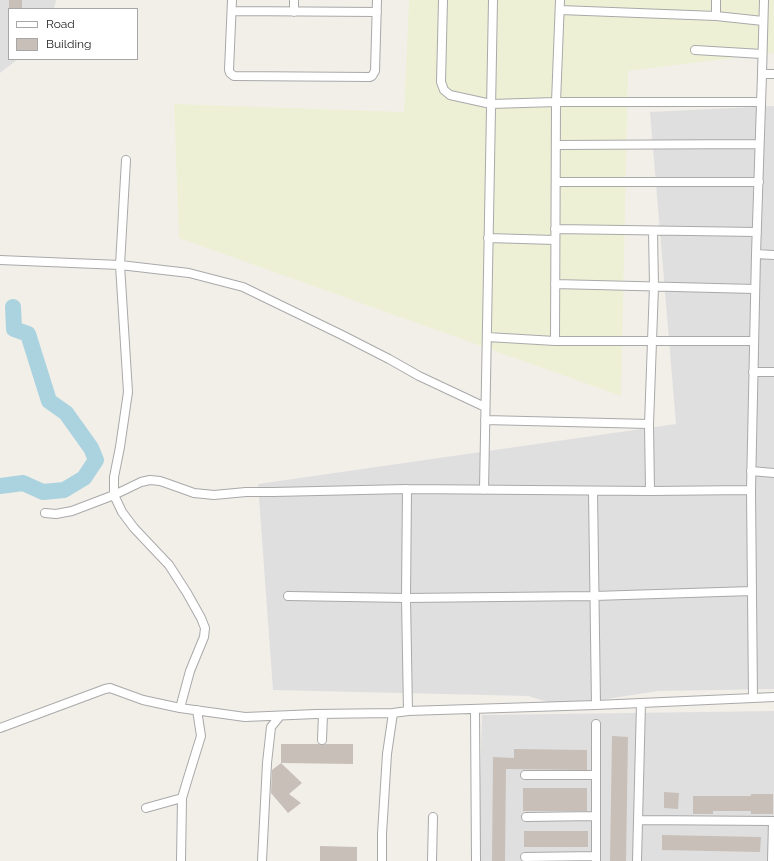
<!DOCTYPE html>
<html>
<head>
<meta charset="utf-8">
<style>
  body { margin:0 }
  #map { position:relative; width:774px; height:861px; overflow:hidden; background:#f2efe9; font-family:Raleway,sans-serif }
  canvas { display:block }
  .legend { position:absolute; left:8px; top:8px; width:130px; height:52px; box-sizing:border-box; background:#fff; border:1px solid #a7a7a7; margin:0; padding:5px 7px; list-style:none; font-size:12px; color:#222 }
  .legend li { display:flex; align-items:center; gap:8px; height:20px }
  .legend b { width:20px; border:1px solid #a7a7a7 }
</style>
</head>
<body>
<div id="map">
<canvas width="774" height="861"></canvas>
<ul class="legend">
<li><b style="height:5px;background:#fff"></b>Road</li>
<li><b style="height:11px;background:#c7bfb8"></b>Building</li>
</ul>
</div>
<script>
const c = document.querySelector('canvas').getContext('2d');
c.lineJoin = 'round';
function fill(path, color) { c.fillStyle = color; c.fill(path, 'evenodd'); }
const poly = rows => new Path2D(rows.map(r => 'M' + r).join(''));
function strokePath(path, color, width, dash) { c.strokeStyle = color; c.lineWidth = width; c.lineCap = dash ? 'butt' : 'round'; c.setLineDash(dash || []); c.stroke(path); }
const residential = poly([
  [0,0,56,0,54,9,9,9,9,59,18,59,0,73],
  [774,106,774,689,658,691,561,706,528,696,273,690,258,484,676,424,650,112],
  [774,711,774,861,478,861,482,715]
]);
const farmland = poly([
  [409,0,774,0,774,53,628,71,621,396,179,238,174,104,404,112]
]);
const river = poly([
  [0,486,23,483,43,492,64,490,84,478,96,460,91,448,66,413,49,401,28,334,14,329,13,307]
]);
const building = poly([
  [9,0,22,0,22,9,9,9],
  [612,736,628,737,626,861,610,861],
  [281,744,318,744,322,745,325,744,353,744,353,764,281,763],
  [514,749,587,750,587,770,506,769,505,861,492,861,493,757,514,758],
  [281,763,302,783,289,794,301,803,288,813,271,793,272,770],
  [523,788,587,788,587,811,523,811],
  [664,792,679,793,678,809,664,808],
  [751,794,773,794,773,814,751,814,751,811,713,811,713,814,693,814,693,796,751,796],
  [524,831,588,831,588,847,524,847],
  [662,835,761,837,760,852,662,850],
  [320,846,357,847,357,861,320,861]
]);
const minor = poly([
  [232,0,229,70,230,73,234,76,370,77,372,76,375,71,377,0],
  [443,0,441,82,444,90,450,95,491,104,556,102,761,102],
  [716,0,716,16],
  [560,10,716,16,763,21],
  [232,11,377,12],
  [294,12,294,0],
  [695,50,762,54],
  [762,74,764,0],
  [774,74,762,74,756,254,751,490,753,698,774,697],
  [556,145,759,144],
  [556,182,759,182],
  [555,229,757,232],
  [488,238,555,240],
  [756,254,774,255],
  [0,260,120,265,189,273,243,287,342,335,389,359,419,376,485,407],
  [555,284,755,289],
  [487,337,555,341,754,341],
  [555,341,556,102,560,0],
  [753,372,774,372],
  [485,420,649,424],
  [751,471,774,473],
  [407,489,406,598,408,711],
  [484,490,493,0],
  [593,491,596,705,753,698],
  [650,491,649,424,654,286,653,231],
  [45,513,56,514,72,511,114,495,141,482,150,480,160,481,166,483,194,493,214,495,246,492,273,492,407,489,650,491,751,490],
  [288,596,406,598,594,596,752,591],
  [180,708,245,717,316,714,393,713,408,711,596,705],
  [475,709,476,861],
  [596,724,596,861],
  [0,728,105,689,110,688,143,700,180,708,190,671,204,637,205,628,201,618,187,593,169,565,134,528,122,512,114,495,114,477,120,447,128,392,120,265,126,160],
  [322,740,323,714],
  [525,775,596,775],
  [146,808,182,798],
  [526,817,596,816],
  [638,820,773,821,772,861],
  [525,857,596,856],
  [181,861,182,798,188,778,201,736,197,710],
  [262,861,267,763,271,727,280,716],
  [382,861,382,834,387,754,393,713],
  [432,861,433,817],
  [637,861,641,703]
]);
fill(residential, '#e0dfdf');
fill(farmland, '#eef0d5');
strokePath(river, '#aad3df', 16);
fill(building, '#c7bfb8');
strokePath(minor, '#a9a9a9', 10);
strokePath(minor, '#fff', 8);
</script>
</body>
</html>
